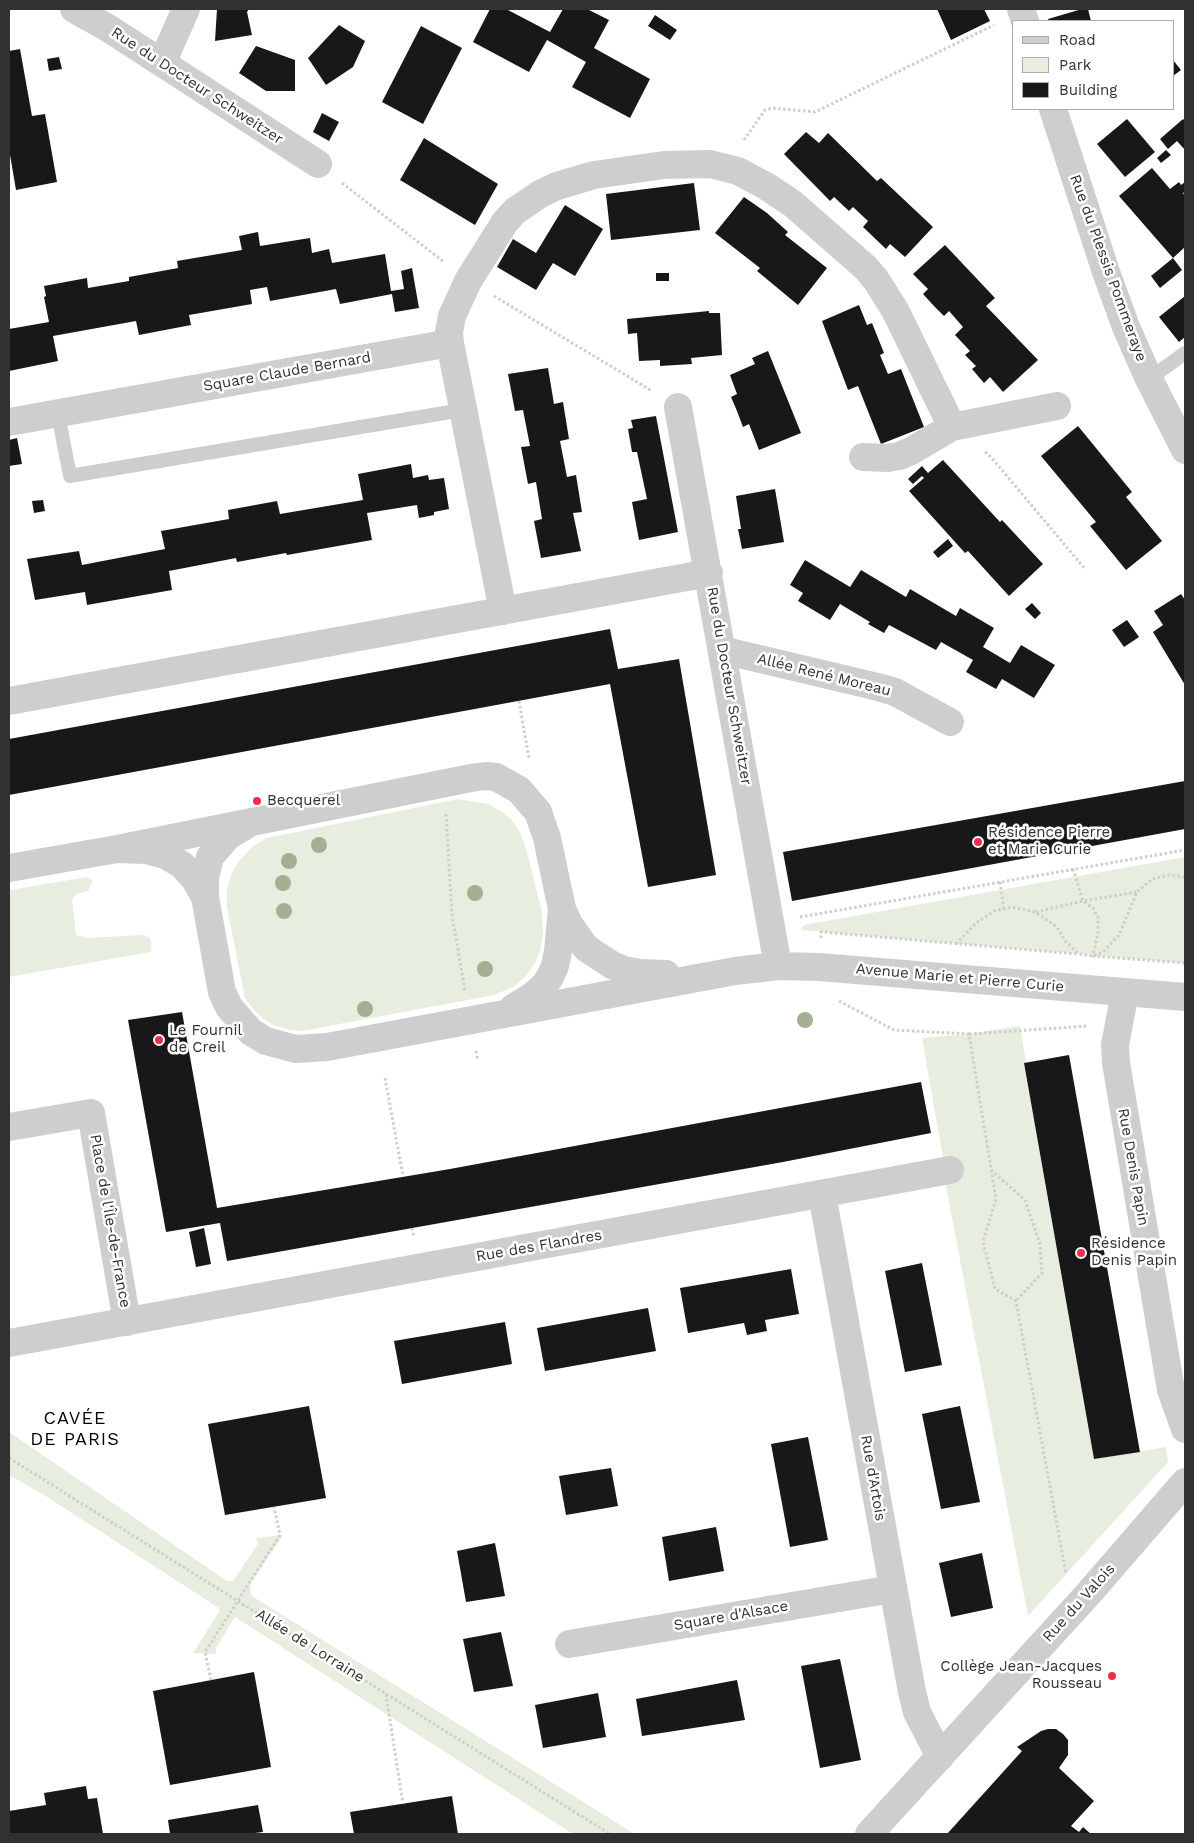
<!DOCTYPE html>
<html>
<head>
<meta charset="utf-8">
<style>
  body { margin:0 }
  #map { position:relative; width:1194px; height:1843px; overflow:hidden; background:#fff; font-family:"Work Sans",sans-serif }
  canvas { display:block }
  .frame { position:absolute; inset:0; border:10px solid #313131; pointer-events:none }
  .legend { position:absolute; left:1012px; top:20px; width:162px; height:90px; box-sizing:border-box; background:#fff; border:1px solid #adadad; margin:0; padding:6px 9px; list-style:none; font-size:15px; color:#313131 }
  .legend li { display:flex; align-items:center; gap:10px; height:25px }
  .legend b { width:25px; border:1px solid #adadad }
</style>
</head>
<body>
<div id="map">
<canvas width="1194" height="1843"></canvas>
<div class="frame"></div>
<ul class="legend">
<li><b style="height:6px;background:#cecece"></b>Road</li>
<li><b style="height:14px;background:#e8eedf"></b>Park</li>
<li><b style="height:14px;background:#181818"></b>Building</li>
</ul>
</div>
<script>
const c = document.querySelector('canvas').getContext('2d');
c.lineJoin = 'round';
function fill(path, color) { c.fillStyle = color; c.fill(path, 'evenodd'); }
const poly = rows => new Path2D(rows.map(r => 'M' + r).join(''));
function strokePath(path, color, width, dash) { c.strokeStyle = color; c.lineWidth = width; c.lineCap = dash ? 'butt' : 'round'; c.setLineDash(dash || []); c.stroke(path); }
function label(font, color, halo, rows, align = 'center') {
  c.font = font + ' "Work Sans",sans-serif'; c.lineWidth = 5; c.setLineDash([]); c.textBaseline = 'middle'; c.strokeStyle = halo; c.fillStyle = color; for (const [text, x, y, turn = 0] of rows) {
    c.save(); c.translate(x, y); c.rotate((+turn || 0) * Math.PI / 180); c.textAlign = isNaN(turn) ? turn : align; if (halo) c.strokeText(text, 0, 0); c.fillText(text, 0, 0); c.restore();
  }
}
const green = poly([
  [458,799,488,804,501,811,512,820,520,832,526,848,542,912,543,935,540,951,534,965,525,977,513,987,494,995,302,1031,289,1030,276,1026,263,1019,253,1009,245,998,227,907,227,890,231,875,239,861,252,847,267,838],
  [1185,857,1185,963,801,930,804,925],
  [87,877,93,881,88,891,76,894,72,900,76,935,87,938,144,935,151,939,151,952,9,977,9,892,10,890],
  [1020,1026,1026,1062,1024,1063,1094,1459,1166,1447,1168,1462,1028,1616,943,1171,942,1152,922,1038,969,1034],
  [9,1432,227,1581,233,1581,258,1544,256,1538,283,1535,251,1583,250,1589,252,1596,635,1834,573,1834,235,1617,216,1648,216,1654,193,1653,219,1612,219,1608,44,1495,9,1475]
]);
const building = poly([
  [217,9,249,9,247,12,252,35,215,41],
  [490,9,506,9,550,32,563,9,587,9,609,20,594,48,650,79,630,118,572,87,586,62,547,40,529,72,473,42],
  [937,9,984,9,990,21,951,40],
  [1082,9,1088,9,1091,21,1049,21,1048,19],
  [655,15,677,30,670,40,648,26],
  [339,25,365,41,353,67,326,85,308,58],
  [421,26,462,48,423,124,382,102],
  [256,46,295,60,295,91,266,91,239,73],
  [20,49,32,116,45,114,57,182,16,190,9,149,9,51],
  [59,57,62,69,49,71,47,59],
  [1173,60,1181,70,1173,76],
  [322,113,339,122,329,141,313,132],
  [1127,119,1155,152,1125,177,1097,144],
  [1183,119,1185,121,1185,150,1177,141,1168,149,1160,139],
  [806,132,819,143,828,133,877,181,881,178,933,227,905,257,890,244,886,249,863,227,868,221,853,207,849,211,834,197,830,201,784,154],
  [424,138,498,184,475,225,400,180],
  [1166,150,1171,155,1161,163,1157,158],
  [1152,168,1170,189,1179,182,1181,185,1185,182,1185,192,1183,193,1185,196,1185,247,1173,258,1182,270,1160,288,1151,276,1173,258,1119,196],
  [694,183,700,230,611,240,606,194],
  [744,197,767,213,788,232,785,235,827,268,798,305,757,271,760,268,715,233],
  [565,205,603,229,575,276,553,263,536,290,497,267,513,239,536,253],
  [258,232,260,246,310,238,312,253,329,249,332,263,385,254,391,291,404,289,401,271,412,268,419,308,395,312,392,294,340,304,336,289,270,301,267,287,250,290,252,304,189,315,191,325,139,335,136,321,53,336,58,361,9,371,9,329,49,322,44,297,46,296,44,286,87,278,88,288,129,281,129,277,178,268,177,261,242,250,239,236],
  [945,245,995,298,986,306,1038,360,1003,392,990,377,984,383,972,369,976,366,965,355,970,351,955,335,963,327,949,311,944,316,933,305,923,294,928,289,913,274],
  [656,273,669,273,669,281,656,281],
  [1185,296,1185,337,1179,342,1159,317],
  [859,305,867,325,872,323,884,353,880,355,888,374,901,369,924,427,881,444,858,386,848,390,822,321],
  [709,311,709,313,720,313,722,355,691,358,692,364,660,366,660,360,639,361,637,333,628,334,627,319],
  [768,351,801,433,759,450,749,424,743,427,737,411,731,397,737,394,730,375,755,364,752,358],
  [548,368,554,404,563,402,569,439,560,441,567,477,576,475,582,512,573,513,581,551,541,558,534,521,542,519,536,482,528,484,521,447,530,446,523,410,515,411,508,374],
  [656,416,678,532,639,540,632,502,647,499,637,452,632,452,628,429,633,428,631,420],
  [1078,426,1132,492,1126,497,1162,541,1126,570,1090,526,1096,522,1041,456],
  [17,438,22,464,9,466,9,440],
  [943,460,1000,522,1002,520,1043,564,1009,596,968,551,965,553,909,491,924,478,922,476,913,484,908,479,922,466,928,473],
  [411,464,413,478,428,475,429,480,444,478,449,509,434,512,434,515,419,518,417,505,367,513,372,540,287,555,286,553,237,562,236,558,169,571,172,590,87,605,85,592,35,600,27,559,79,551,82,565,165,549,161,531,229,519,228,510,277,501,280,514,363,500,358,474],
  [775,489,784,542,742,549,738,529,741,529,736,496],
  [43,500,45,511,34,513,32,501],
  [948,539,953,546,938,558,933,552],
  [805,560,850,587,861,570,906,597,910,589,956,616,960,608,994,628,983,647,1010,663,1021,645,1055,665,1034,698,1002,679,996,689,966,672,973,660,941,642,936,650,889,625,884,633,868,624,870,622,840,604,830,620,798,601,803,593,790,585],
  [1181,594,1185,600,1185,685,1153,632,1163,625,1154,611],
  [1032,603,1041,613,1035,619,1025,609],
  [1127,620,1139,637,1124,647,1112,630],
  [610,629,618,669,679,659,716,875,648,887,610,684,9,795,9,739],
  [1185,781,1185,829,792,901,783,852],
  [182,1012,217,1208,450,1169,921,1082,931,1133,783,1162,227,1261,220,1223,166,1232,128,1020],
  [1069,1055,1140,1452,1094,1459,1024,1063],
  [204,1228,211,1264,196,1267,189,1232],
  [922,1263,942,1365,905,1372,885,1271],
  [791,1269,799,1314,765,1320,767,1331,747,1335,744,1323,688,1333,680,1288],
  [648,1308,656,1351,545,1371,537,1328],
  [505,1322,512,1364,402,1384,394,1341],
  [309,1406,326,1498,225,1515,208,1424],
  [960,1406,980,1502,941,1509,922,1414],
  [808,1437,828,1540,790,1547,771,1444],
  [611,1468,618,1506,566,1515,559,1476],
  [716,1527,724,1571,669,1581,662,1537],
  [495,1543,505,1596,466,1602,457,1551],
  [982,1553,993,1608,951,1617,939,1563],
  [501,1632,513,1686,474,1692,463,1639],
  [840,1659,861,1760,820,1768,801,1666],
  [254,1672,271,1767,170,1785,153,1691],
  [737,1680,745,1720,642,1736,636,1699],
  [598,1693,606,1737,543,1748,535,1705],
  [1048,1729,1056,1729,1063,1734,1068,1740,1068,1755,1059,1768,1094,1801,1071,1826,1079,1832,1083,1827,1091,1834,947,1834,1022,1751,1017,1747,1041,1731],
  [86,1786,88,1799,97,1798,103,1834,9,1834,9,1811,46,1805,44,1793],
  [452,1796,458,1834,354,1834,350,1812],
  [258,1805,263,1832,247,1834,170,1834,168,1820]
]);
const path = poly([
  [744,140,765,110,773,108,815,112,994,25],
  [342,183,444,262],
  [494,296,652,391],
  [985,452,991,457,1085,569],
  [519,701,529,759],
  [446,814,452,915,465,991],
  [1073,869,1083,901,1093,908,1098,918,1098,933,1093,956,1185,963],
  [1000,882,1004,909],
  [1036,912,1083,901,1137,892],
  [800,917,1185,850],
  [821,938,821,932,1078,954],
  [956,944,976,923,994,911,1012,907,1035,912,1057,927,1066,942,1079,954,1093,956,1103,952,1119,935,1137,892,1152,879,1169,875,1185,877],
  [839,1001,894,1030,969,1034,996,1199,983,1242,995,1289,1016,1301,1066,1574],
  [969,1034,1088,1026],
  [476,1051,478,1060],
  [385,1078,403,1176],
  [991,1170,1025,1200,1040,1244,1042,1273,1016,1301],
  [412,1228,414,1237],
  [9,1458,610,1834],
  [211,1680,205,1652,280,1535,274,1507],
  [386,1694,403,1804]
]);
const lane = poly([
  [1149,379,1185,353],
  [58,414,70,476,462,410]
]);
const street = poly([
  [74,9,108,28,318,164],
  [1021,9,1025,21],
  [162,63,186,9],
  [1053,109,1106,272,1126,327,1149,379,1185,450],
  [678,407,778,966],
  [9,422,450,343],
  [863,457,888,458,899,456,911,451,952,427],
  [503,611,450,343,449,332,452,316,468,281,505,222,515,211,527,203,540,194,557,186,594,175,664,165,710,164,738,171,766,186,793,204,866,268,876,280,895,310,952,427,1057,406],
  [722,650,878,687,895,692,950,722],
  [9,701,709,573],
  [117,849,146,850,165,855,182,865,194,878,205,897,222,992,229,1007,251,1032,266,1041,296,1049,327,1047,735,971,778,966,819,967,1185,997],
  [9,868,117,849,471,778,485,776,496,777,519,790,538,812,547,838,562,909,569,924,586,948,612,965,624,970,640,973,666,974],
  [205,897,205,877,210,857,228,836,245,826],
  [1125,992,1115,1045,1116,1063,1171,1390,1185,1429],
  [513,1008,531,997,543,987,550,977,555,966,558,951,562,909],
  [9,1127,91,1113,127,1322],
  [822,1194,912,1692,917,1712,940,1757],
  [9,1343,950,1170],
  [569,1644,892,1589],
  [869,1834,1089,1593,1185,1482]
]);
const trees = [
  [319,845],
  [289,861],
  [283,883],
  [475,893],
  [284,911],
  [485,969],
  [365,1009],
  [805,1020]
];
const markers = [
  [257,801,5,"#ec2f48"],
  [978,842,5,"#ec2f48"],
  [159,1040,5,"#ec2f48"],
  [1081,1253,5,"#ec2f48"],
  [1112,1676,5,"#ec2f48"]
];
const streetNames = [
  ["Rue du Docteur Schweitzer",197,86,33],
  ["Rue du Plessis Pommeraye",1108,268,70],
  ["Square Claude Bernard",287,372,-10],
  ["Allée René Moreau",824,675,14],
  ["Rue du Docteur Schweitzer",729,686,80],
  ["Avenue Marie et Pierre Curie",960,978,5],
  ["Rue Denis Papin",1133,1167,80],
  ["Place de l'Île-de-France",110,1221,80],
  ["Rue des Flandres",539,1246,-10],
  ["Rue d'Artois",873,1478,80],
  ["Rue du Valois",1079,1603,-48],
  ["Square d'Alsace",731,1616,-10],
  ["Allée de Lorraine",310,1646,32]
];
const poiNames = [
  ["Becquerel",267,801],
  ["Résidence Pierre",988,833],
  ["et Marie Curie",988,850],
  ["Le Fournil",169,1031],
  ["de Creil",169,1048],
  ["Résidence",1091,1244],
  ["Denis Papin",1091,1261],
  ["Collège Jean-Jacques",1102,1667,"right"],
  ["Rousseau",1102,1684,"right"]
];
const quarterNames = [
  ["CAVÉE",75,1419],
  ["DE PARIS",75,1440]
];
fill(green, '#e8eedf');
fill(building, '#181818');
strokePath(path, '#cecece', 3, [2.5, 2.5]);
strokePath(lane, '#cecece', 14);
strokePath(street, '#cecece', 28);
c.fillStyle = '#a3b094';
for (const [x, y] of trees) { c.beginPath(); c.arc(x, y, 8, 0, 2 * Math.PI); c.fill(); }
for (const [x, y, r, color] of markers) { const dot = new Path2D(); dot.arc(x, y, r, 0, 2 * Math.PI); c.fillStyle = color; c.fill(dot); strokePath(dot, '#fff', 2); }
label('15px', '#313131', '#fff', streetNames);
label('15px', '#313131', '#fff', poiNames, 'left');
c.letterSpacing = '1px';
label('18px', '#000', '#fff', quarterNames);
c.letterSpacing = '0px';
</script>
</body>
</html>
